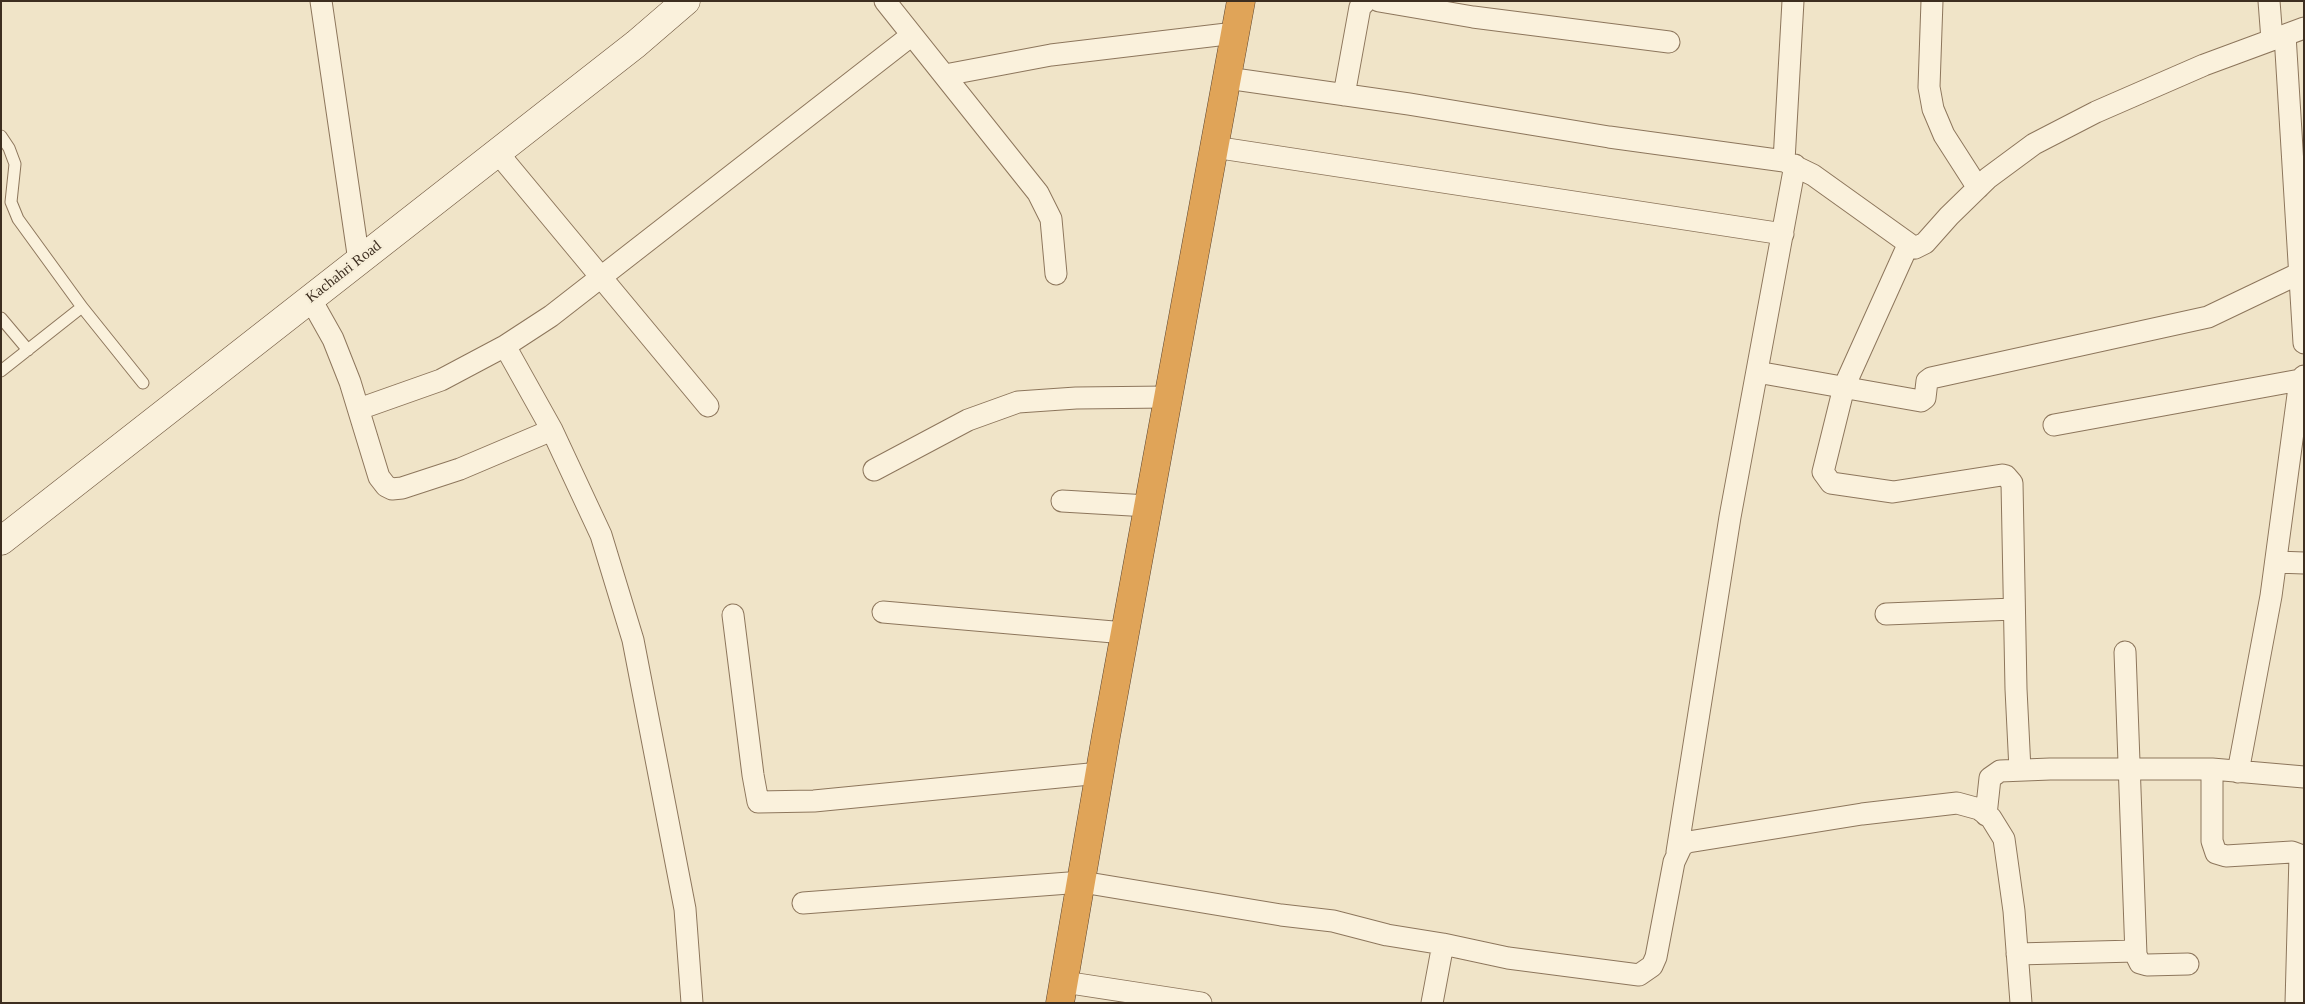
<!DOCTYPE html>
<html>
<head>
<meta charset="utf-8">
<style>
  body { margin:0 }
  #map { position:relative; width:2305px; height:1004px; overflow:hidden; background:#f0e4c8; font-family:"Times New Roman",serif }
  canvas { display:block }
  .frame { position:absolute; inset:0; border:2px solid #3d2e20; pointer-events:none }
</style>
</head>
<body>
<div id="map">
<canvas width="2305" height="1004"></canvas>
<div class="frame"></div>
</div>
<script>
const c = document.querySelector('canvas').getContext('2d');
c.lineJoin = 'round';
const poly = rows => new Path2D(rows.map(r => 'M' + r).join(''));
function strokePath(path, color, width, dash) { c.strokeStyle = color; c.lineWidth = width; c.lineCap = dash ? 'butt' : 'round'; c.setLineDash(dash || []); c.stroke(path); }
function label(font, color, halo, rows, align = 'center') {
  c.font = font + ' "Times New Roman",serif'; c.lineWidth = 4.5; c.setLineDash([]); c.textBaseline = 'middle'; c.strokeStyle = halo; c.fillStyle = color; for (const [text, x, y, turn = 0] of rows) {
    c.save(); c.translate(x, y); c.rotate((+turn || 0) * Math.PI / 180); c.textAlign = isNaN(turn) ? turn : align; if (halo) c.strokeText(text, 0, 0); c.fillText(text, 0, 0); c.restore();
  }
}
const lane = poly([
  [1,136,9,148,15,164,11,202,18,219,82,307,143,383],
  [1,318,28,350],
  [1,371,82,307]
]);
const street = poly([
  [321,1,359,261],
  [885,1,1038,193,1051,219,1056,274],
  [1379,1,1473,17,1669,42],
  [1932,1,1929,87,1933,109,1944,135,1978,188],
  [2269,1,2272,40],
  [2285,35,2304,343],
  [945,75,1051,55,1235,33],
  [1227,78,1409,104,1609,137,1784,161,1813,175,1915,248,1925,243,1949,216,1988,178,2034,144,2096,112,2204,65,2304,28],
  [1344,95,1360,7,1366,1],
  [1214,147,1783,234],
  [497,152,708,406],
  [1784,161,1793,1],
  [1908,245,1844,387,1823,472,1831,483,1893,492,2002,475,2006,476,2012,483,2016,689,2020,770],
  [310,298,333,339,350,382,379,477,386,486,392,489,402,488,460,469,552,430],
  [505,346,552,430,601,535,633,640,685,909,692,1003],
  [1757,372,1921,401,1925,398,1927,381,1931,378,2208,317,2298,274],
  [359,409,441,380,505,346,551,316,912,35],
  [2054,425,2300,380,2304,376],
  [874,470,968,420,1018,402,1076,398,1168,397],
  [1062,501,1148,506],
  [2276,562,2304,563],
  [883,612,1125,633],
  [1886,614,2014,609],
  [733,615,753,775,758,802,814,801,1100,773],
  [2125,652,2136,955,2140,963,2147,965,2188,964],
  [2212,769,2212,841,2216,853,2226,856,2292,852,2300,855,2296,1003],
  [2238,772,2271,596,2300,380],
  [1986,815,1990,778,2000,771,2050,769,2212,769,2304,777],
  [1677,852,1730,517,1795,165],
  [803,903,1082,882,1281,915,1333,921,1387,935,1443,944,1508,958,1639,975,1652,966,1656,957,1674,862,1682,845,1688,842,1862,814,1957,803,1979,809,1991,818,2004,839,2014,911,2021,1003],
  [2017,954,2135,951],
  [1064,982,1201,1003],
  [1432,1003,1443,944]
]);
const secondary = poly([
  [1,541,636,44,686,1]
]);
const highway = poly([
  [1060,1003,1106,736,1241,1]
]);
const streetNames = [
  ["Kachahri Road",344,272,-38]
];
strokePath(lane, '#8d765c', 13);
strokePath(street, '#8d765c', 23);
strokePath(secondary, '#6f573f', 29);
strokePath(highway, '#5b4430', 29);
strokePath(lane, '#faf1dc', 11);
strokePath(street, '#faf1dc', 21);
strokePath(secondary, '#faf1dc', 28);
strokePath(highway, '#e0a458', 28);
label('15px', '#3d2e20', '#f7eed8', streetNames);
</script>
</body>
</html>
